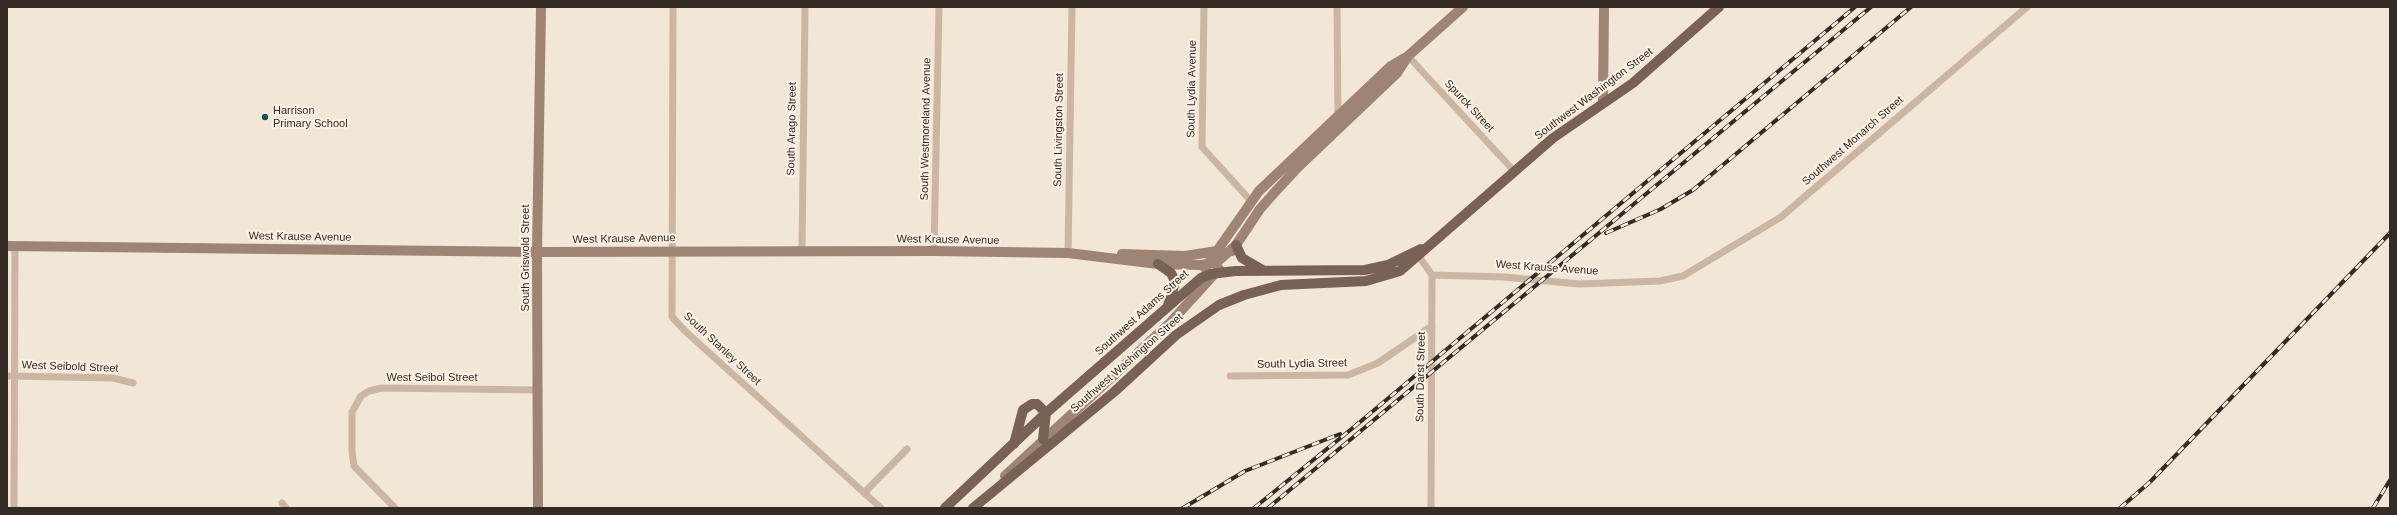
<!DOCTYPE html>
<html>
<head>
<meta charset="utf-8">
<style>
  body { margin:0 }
  #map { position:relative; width:2397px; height:515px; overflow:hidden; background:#f2e6d7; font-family:Helvetica,sans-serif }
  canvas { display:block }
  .frame { position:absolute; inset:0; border:8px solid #352b25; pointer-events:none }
</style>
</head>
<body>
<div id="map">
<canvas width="2397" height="515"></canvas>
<div class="frame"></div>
</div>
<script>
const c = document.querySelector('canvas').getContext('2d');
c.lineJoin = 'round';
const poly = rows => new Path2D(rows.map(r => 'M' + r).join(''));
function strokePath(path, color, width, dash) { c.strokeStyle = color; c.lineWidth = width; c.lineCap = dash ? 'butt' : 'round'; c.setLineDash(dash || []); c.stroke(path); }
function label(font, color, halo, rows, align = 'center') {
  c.font = font + ' Helvetica,sans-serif'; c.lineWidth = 4; c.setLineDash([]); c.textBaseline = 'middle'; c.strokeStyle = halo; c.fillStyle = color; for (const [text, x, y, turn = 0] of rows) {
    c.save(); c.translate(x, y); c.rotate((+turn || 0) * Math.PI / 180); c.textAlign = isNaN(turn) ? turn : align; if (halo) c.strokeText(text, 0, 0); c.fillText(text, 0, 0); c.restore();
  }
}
const street = poly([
  [673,7,672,317,685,331,881,508],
  [1204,7,1202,147,1251,201],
  [1337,7,1338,119],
  [1408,56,1514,171],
  [802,251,805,7],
  [934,251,939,7],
  [1416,252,1432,275,1431,508],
  [1068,253,1072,7],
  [1432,275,1504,277,1579,284,1660,281,1683,276,1781,217,2027,7],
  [7,376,113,378,133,383],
  [1230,376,1348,375,1378,363,1432,326],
  [864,493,907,449],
  [282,503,286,508],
  [14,508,15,246],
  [395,508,354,466,352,451,352,412,361,396,369,391,382,388,539,390]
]);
const secondary = poly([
  [1603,103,1604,7],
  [7,246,537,252,934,251,1068,253,1158,264,1202,265,1217,262,1234,247],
  [1232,251,1260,209,1275,192,1298,167,1397,73,1408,56],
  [1122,254,1185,256,1217,251],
  [1205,268,1259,191,1391,66,1408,56,1463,7],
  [1005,476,1169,324,1219,269],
  [538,508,537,252,541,7]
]);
const primary = poly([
  [1236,245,1242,258,1261,269],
  [1158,264,1171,273,1174,279,1174,286,1168,305],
  [1014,444,1023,410,1032,404,1037,404,1046,413,1043,439],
  [945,508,1046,413,1201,278,1211,274,1235,271,1365,270,1388,265,1421,249],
  [973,508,1114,392,1176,335,1219,305,1244,295,1281,285,1366,281,1400,271,1553,138,1633,83,1719,7]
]);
const rail = poly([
  [1606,233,1661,209,1693,190,1911,7],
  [1183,508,1245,471,1340,434],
  [1254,508,1354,427,1855,7],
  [1268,508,1871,7],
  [2120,508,2150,482,2390,233],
  [2373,508,2390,480]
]);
const markers = [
  [265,117,4,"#195459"]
];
const streetNames = [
  ["South Lydia Avenue",1192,89,-89],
  ["Southwest Washington Street",1594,94,-37],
  ["Spurck Street",1469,106,47],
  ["South Arago Street",792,129,-89],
  ["South Westmoreland Avenue",926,129,-89],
  ["South Livingston Street",1059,130,-89],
  ["Southwest Monarch Street",1853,141,-41],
  ["West Krause Avenue",300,237,1],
  ["West Krause Avenue",624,239,-1],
  ["West Krause Avenue",948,240,1],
  ["South Griswold Street",526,258,-90],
  ["West Krause Avenue",1547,268,4],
  ["Southwest Adams Street",1142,313,-42],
  ["South Stanley Street",722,349,43],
  ["Southwest Washington Street",1127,363,-41],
  ["South Lydia Street",1302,364,-1],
  ["West Seibold Street",70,367,2],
  ["South Darst Street",1421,377,-89],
  ["West Seibol Street",432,378]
];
const poiNames = [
  ["Harrison",273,111],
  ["Primary School",273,124]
];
strokePath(street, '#cbb6a3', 7);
strokePath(secondary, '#9e8474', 10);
strokePath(primary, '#786255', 10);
strokePath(rail, '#352b25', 4);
strokePath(rail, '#faf0e4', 2.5, [8]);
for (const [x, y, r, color] of markers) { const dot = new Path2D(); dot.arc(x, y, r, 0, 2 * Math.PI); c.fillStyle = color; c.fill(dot); strokePath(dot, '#faf0e4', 1.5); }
label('11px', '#352b25', '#faf0e4', streetNames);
label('11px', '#352b25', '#faf0e4', poiNames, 'left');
</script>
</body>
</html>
